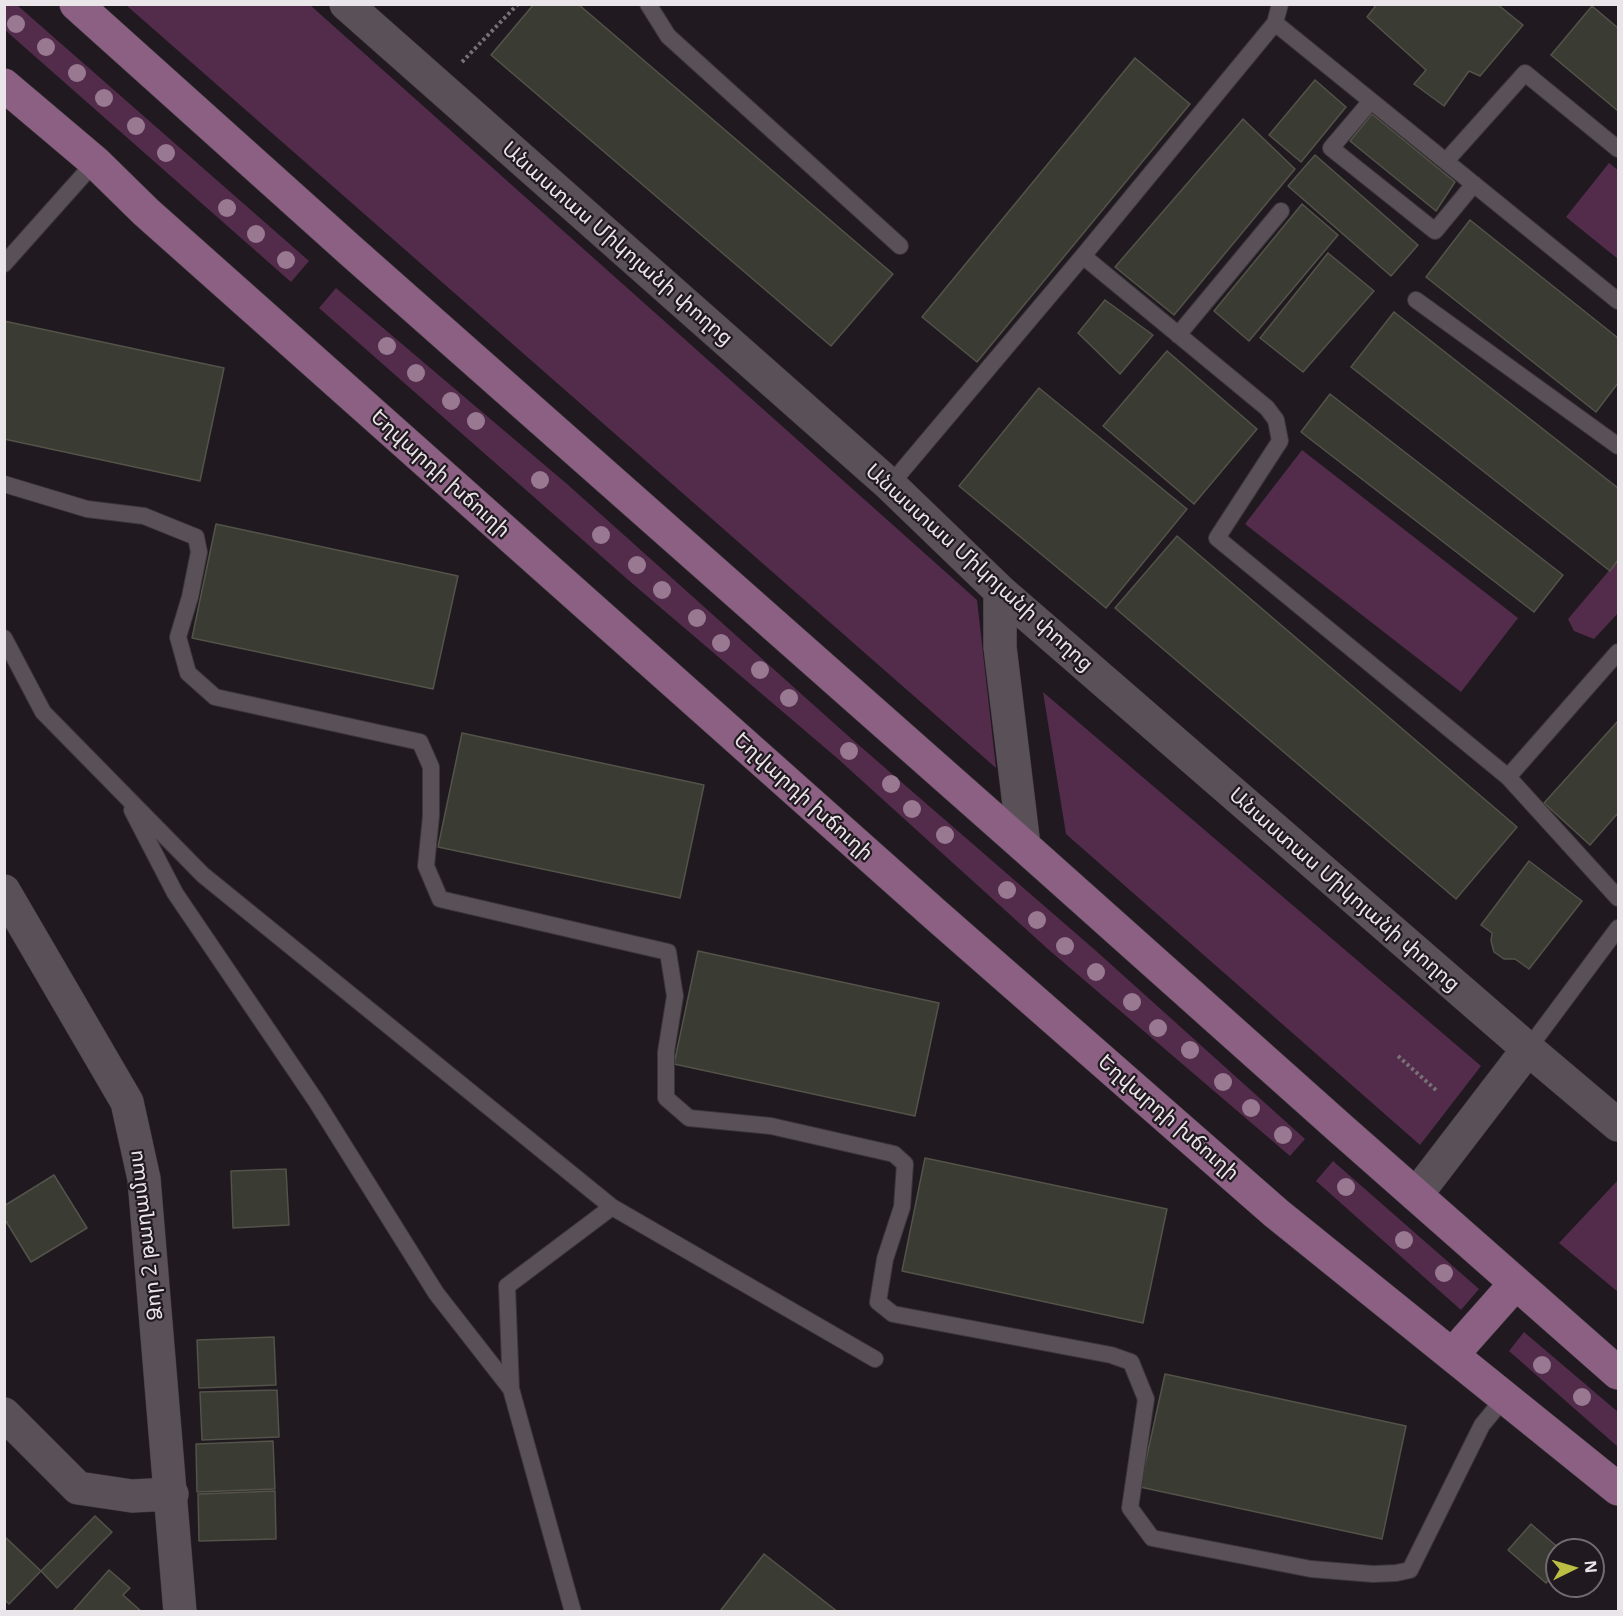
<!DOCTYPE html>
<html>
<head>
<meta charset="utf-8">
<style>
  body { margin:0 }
  #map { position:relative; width:1623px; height:1616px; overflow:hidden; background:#20191f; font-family:"Open Sans",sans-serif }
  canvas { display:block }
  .frame { position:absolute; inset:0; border:6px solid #eae5e9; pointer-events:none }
  .north { position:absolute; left:1545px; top:1538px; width:60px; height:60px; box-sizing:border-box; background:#20191f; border:2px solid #716b70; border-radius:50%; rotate:85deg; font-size:16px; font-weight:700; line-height:24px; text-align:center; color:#eae5e9 }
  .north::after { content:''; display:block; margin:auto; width:21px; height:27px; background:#bcbf43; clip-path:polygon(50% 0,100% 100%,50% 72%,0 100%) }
</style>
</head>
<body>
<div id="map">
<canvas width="1623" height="1616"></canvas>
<div class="frame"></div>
<div class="north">N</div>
</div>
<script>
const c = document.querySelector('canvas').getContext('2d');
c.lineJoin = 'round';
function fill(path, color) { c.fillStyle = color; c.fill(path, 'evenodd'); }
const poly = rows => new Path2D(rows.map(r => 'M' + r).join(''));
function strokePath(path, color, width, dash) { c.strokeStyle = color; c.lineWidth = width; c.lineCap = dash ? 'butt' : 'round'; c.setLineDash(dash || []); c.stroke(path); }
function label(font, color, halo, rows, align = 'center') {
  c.font = font + ' "Open Sans","Noto Sans Armenian",sans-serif'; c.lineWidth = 4.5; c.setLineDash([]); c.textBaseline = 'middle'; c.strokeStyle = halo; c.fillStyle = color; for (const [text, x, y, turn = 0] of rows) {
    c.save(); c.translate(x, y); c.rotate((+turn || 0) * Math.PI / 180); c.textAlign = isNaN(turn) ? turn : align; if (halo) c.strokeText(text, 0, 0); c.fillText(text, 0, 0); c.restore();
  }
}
const green = poly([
  [5,4,17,5,309,261,291,282,5,30],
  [126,5,310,5,977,600,996,768],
  [1609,163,1618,170,1618,259,1566,217],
  [336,288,567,484,846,734,1095,950,1305,1139,1290,1156,1049,950,837,758,634,585,319,308],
  [1302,450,1518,618,1461,692,1245,524],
  [1618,560,1618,613,1594,639,1574,631,1568,619],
  [1043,692,1481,1066,1420,1145,1066,834],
  [1333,1161,1479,1289,1461,1310,1316,1181],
  [1618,1180,1618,1292,1559,1243],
  [1524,1332,1618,1412,1618,1447,1509,1351]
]);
const building = poly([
  [534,4,578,4,893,274,831,346,491,55,534,4],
  [1377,4,1497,4,1523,25,1480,76,1469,71,1444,106,1414,84,1426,70,1367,17,1377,4],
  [1592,6,1618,28,1618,111,1551,55,1592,6],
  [1135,58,1190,104,977,362,922,317,1135,58],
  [1315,80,1346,107,1301,162,1269,135,1315,80],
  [1372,114,1455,182,1436,211,1350,141,1372,114],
  [1243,119,1295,169,1174,315,1115,267,1243,119],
  [1315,155,1418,245,1391,276,1288,186,1315,155],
  [1302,204,1338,235,1249,341,1214,311,1302,204],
  [1470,220,1618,338,1618,383,1596,412,1426,277,1470,220],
  [1328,253,1374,291,1303,372,1260,338,1328,253],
  [1105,300,1153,335,1120,374,1078,333,1105,300],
  [1394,312,1618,488,1618,560,1610,571,1351,367,1394,312],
  [4,321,224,368,200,481,4,439,4,321],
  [1167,351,1257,429,1194,504,1103,426,1167,351],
  [1039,388,1187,509,1106,608,959,486,1039,388],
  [1330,394,1563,575,1534,612,1301,432,1330,394],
  [216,524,458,576,433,689,192,638,216,524],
  [1177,536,1517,827,1456,899,1115,608,1177,536],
  [1618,721,1618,813,1590,845,1544,803,1618,721],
  [462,733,704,785,680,898,438,847,462,733],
  [1529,861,1582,901,1529,969,1515,959,1504,959,1494,952,1491,941,1492,933,1481,925,1529,861],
  [698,951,939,1003,915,1116,674,1064,698,951],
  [925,1158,1167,1209,1143,1323,902,1271,925,1158],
  [286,1169,289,1225,233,1228,231,1171,286,1169],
  [54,1175,87,1228,31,1262,4,1218,4,1206,54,1175],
  [274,1337,276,1385,199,1388,197,1340,274,1337],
  [1165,1374,1406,1426,1382,1539,1140,1487,1165,1374],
  [277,1390,279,1437,202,1440,200,1392,277,1390],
  [273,1441,275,1489,197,1492,196,1444,273,1441],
  [275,1491,276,1539,199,1541,198,1494,275,1491],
  [95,1516,112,1532,57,1588,41,1571,95,1516],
  [1531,1524,1561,1550,1557,1550,1557,1569,1546,1583,1508,1550,1531,1524],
  [4,1536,41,1571,9,1604,4,1599,4,1536],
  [764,1554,838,1612,723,1612,721,1610,764,1554],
  [109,1570,130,1588,123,1595,142,1612,72,1612,109,1570]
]);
const path = poly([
  [462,62,518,4],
  [1398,1056,1437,1091]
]);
const service = poly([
  [648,4,668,36,900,246],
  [1275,23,1280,4],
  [1371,101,1331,148,1435,231,1474,184],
  [1446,161,1525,73,1618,149],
  [1083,256,1267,408,1276,420,1280,441,1217,538,1508,777,1618,898],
  [4,264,95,162],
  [1416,300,1618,446],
  [1178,335,1281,211],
  [4,484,87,509,144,516,196,537,199,552,190,597,178,637,188,673,215,697,420,742,431,767,431,816,426,866,440,899,668,952,675,996,666,1052,666,1098,689,1118,771,1126,894,1154,905,1164,902,1207,885,1259,878,1302,893,1314,1111,1355,1131,1362,1146,1399,1130,1508,1152,1538,1311,1569,1373,1574,1396,1573,1410,1570,1482,1425,1505,1397],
  [890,485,1083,256,1275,23,1618,301],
  [4,638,43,712,203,875,612,1207,875,1359],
  [1508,777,1618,652],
  [132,810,175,893,316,1101,436,1293,511,1389],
  [1528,1049,1618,928],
  [573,1612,511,1389,507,1286,612,1207]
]);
const minor = poly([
  [346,4,890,485,1000,591,1528,1049,1618,1125],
  [1000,591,1000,647,1024,846],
  [4,891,127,1102,144,1179,180,1612],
  [1416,1195,1528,1049],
  [4,1414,78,1488,132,1496,172,1494]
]);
const primary = poly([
  [76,4,351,251,1024,846,1341,1129,1618,1373],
  [4,85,95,162,146,212,937,916,1276,1213,1618,1489],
  [1453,1354,1516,1283]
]);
const trees = [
  [16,24],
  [46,47],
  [77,73],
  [104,98],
  [136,126],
  [166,153],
  [227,208],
  [256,234],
  [286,260],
  [387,346],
  [416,373],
  [451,401],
  [476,421],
  [540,480],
  [601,535],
  [637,565],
  [662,590],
  [697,618],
  [721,643],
  [760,670],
  [789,698],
  [849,751],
  [891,784],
  [912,809],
  [945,835],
  [1007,890],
  [1037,920],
  [1065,946],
  [1096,972],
  [1132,1002],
  [1158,1028],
  [1190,1050],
  [1223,1082],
  [1251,1108],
  [1283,1135],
  [1346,1187],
  [1404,1240],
  [1444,1273],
  [1542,1365],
  [1582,1397]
];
const streetNames = [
  ["Անաստաս Միկոյանի փողոց",617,244,41],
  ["Եղվարդի խճուղի",440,474,42],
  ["Անաստաս Միկոյանի փողոց",979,568,42],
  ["Եղվարդի խճուղի",803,797,42],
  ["Անաստաս Միկոյանի փողոց",1344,890,41],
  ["Եղվարդի խճուղի",1168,1118,41],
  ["Ձոր 2 թաղամաս",146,1235,-97]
];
fill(green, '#532c4c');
fill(building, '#3a3b32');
strokePath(building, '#53534a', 1.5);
strokePath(service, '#3b363a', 18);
strokePath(minor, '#3b363a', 34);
strokePath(primary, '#3b363a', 34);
strokePath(path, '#777176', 4, [3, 3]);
strokePath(service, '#5a5158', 16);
strokePath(minor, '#5a5158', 33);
strokePath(primary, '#8b6083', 33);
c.fillStyle = '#987991';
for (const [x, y] of trees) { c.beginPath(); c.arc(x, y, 9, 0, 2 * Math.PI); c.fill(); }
label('21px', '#eae5e9', '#20191f', streetNames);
</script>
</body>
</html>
